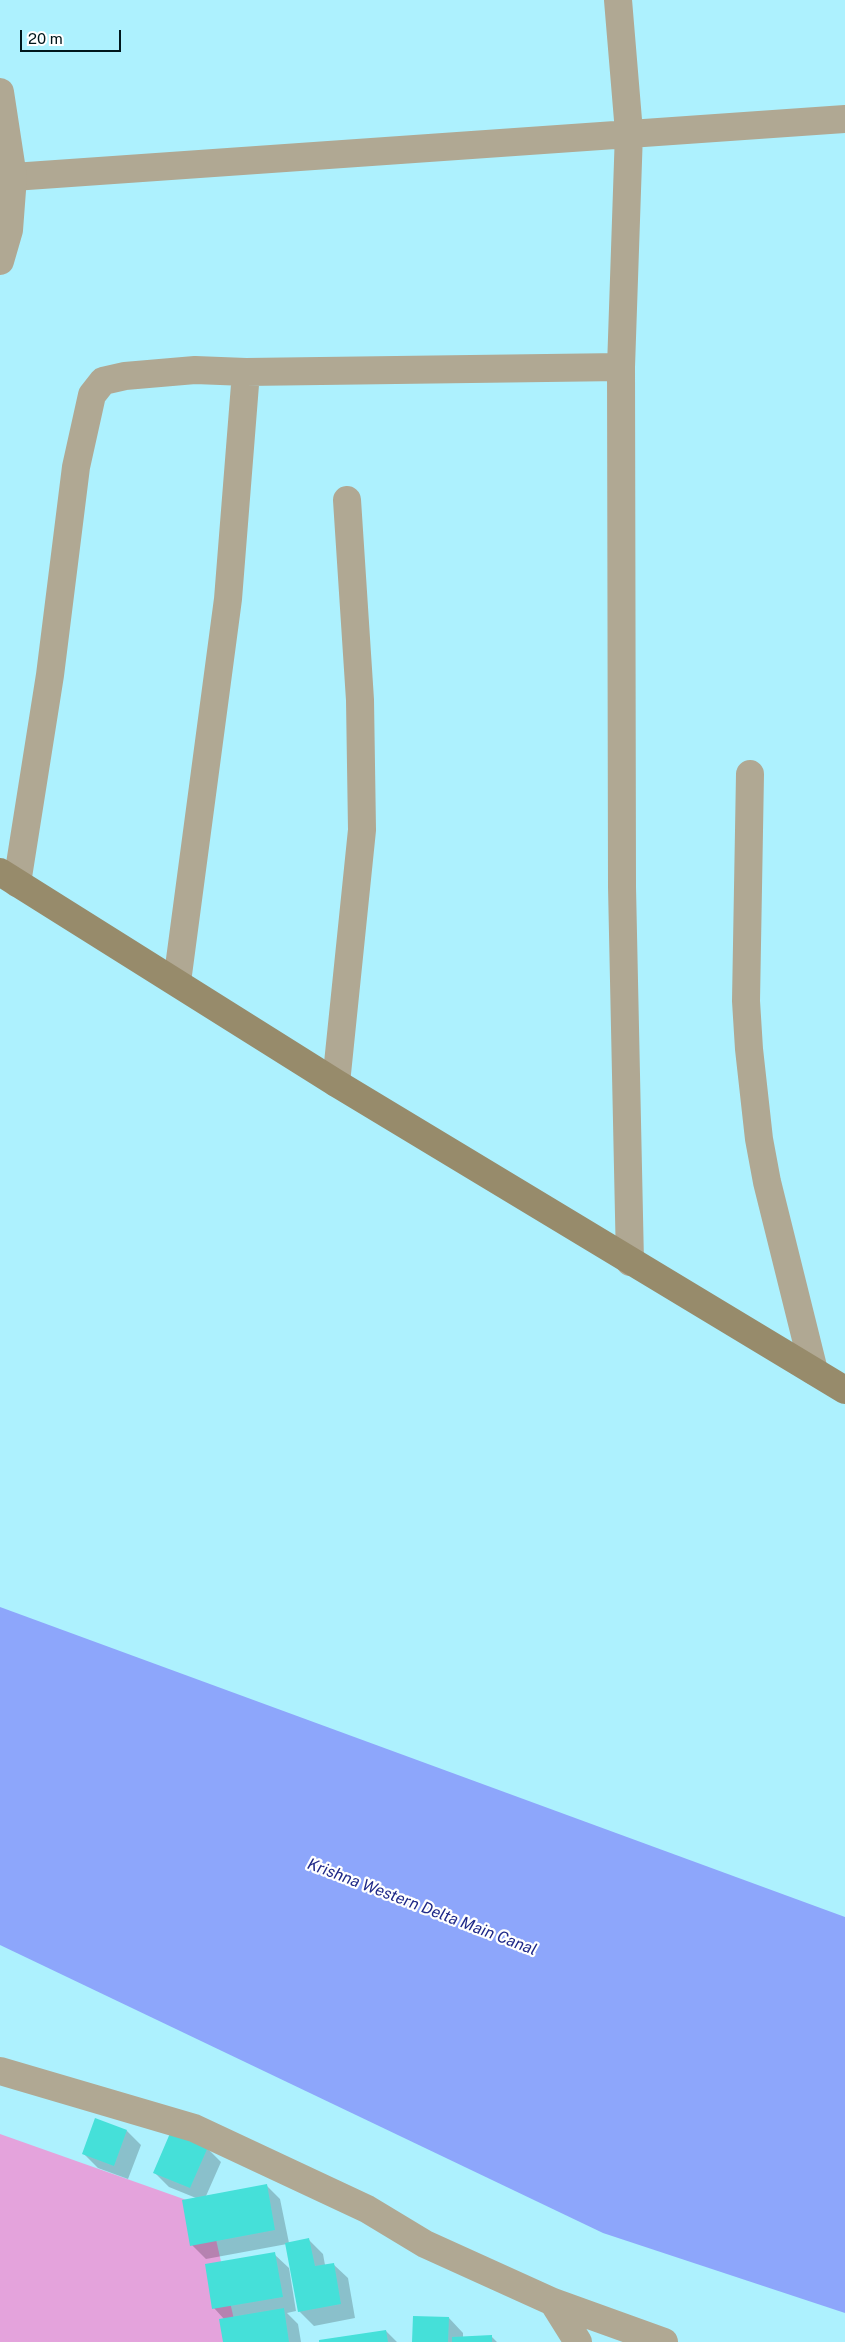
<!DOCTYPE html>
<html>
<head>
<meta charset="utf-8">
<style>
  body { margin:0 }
  #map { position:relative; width:845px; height:2342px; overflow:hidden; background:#adf1fe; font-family:"Public Sans",sans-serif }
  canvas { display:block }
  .scale { position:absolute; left:20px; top:30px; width:101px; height:22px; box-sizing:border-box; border:2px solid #00171c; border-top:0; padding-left:6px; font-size:15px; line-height:18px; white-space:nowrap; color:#00171c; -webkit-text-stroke:4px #fff; paint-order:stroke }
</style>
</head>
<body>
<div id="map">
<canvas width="845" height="2342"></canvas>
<div class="scale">20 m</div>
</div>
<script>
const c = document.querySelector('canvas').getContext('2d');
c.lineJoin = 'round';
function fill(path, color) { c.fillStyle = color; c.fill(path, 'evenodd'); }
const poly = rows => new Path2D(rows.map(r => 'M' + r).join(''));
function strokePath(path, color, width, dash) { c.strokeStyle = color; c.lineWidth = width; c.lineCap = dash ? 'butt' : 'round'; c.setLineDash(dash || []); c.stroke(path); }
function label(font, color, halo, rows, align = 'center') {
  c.font = font + ' "Public Sans",sans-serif'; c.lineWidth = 4.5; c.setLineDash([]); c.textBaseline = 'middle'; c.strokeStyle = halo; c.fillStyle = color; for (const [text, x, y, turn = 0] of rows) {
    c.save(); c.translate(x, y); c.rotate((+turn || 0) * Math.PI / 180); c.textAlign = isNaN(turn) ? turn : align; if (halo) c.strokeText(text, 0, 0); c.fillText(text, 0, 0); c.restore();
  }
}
const green = poly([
  [0,2134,209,2208,239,2342,0,2342]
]);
const water = poly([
  [0,1607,845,1917,845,2313,603,2233,0,1945]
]);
const shadow = poly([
  [96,2120,127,2131,141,2145,128,2179,98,2168,83,2153],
  [207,2148,221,2162,206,2196,266,2185,280,2199,289,2243,309,2240,323,2254,325,2265,333,2264,348,2278,355,2318,314,2326,299,2311,287,2244,206,2259,192,2245,196,2198,169,2187,155,2173],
  [274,2254,289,2268,296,2311,287,2313,298,2324,301,2342,224,2342,224,2319,214,2308],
  [449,2318,463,2333,463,2338,491,2336,497,2342,413,2342],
  [386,2331,397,2342,321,2342]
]);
const building = poly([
  [95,2118,127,2130,114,2166,82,2154],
  [171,2131,208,2147,190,2188,153,2173],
  [267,2184,275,2230,190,2246,182,2200],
  [309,2238,315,2266,334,2263,341,2304,298,2312,285,2243],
  [275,2252,283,2297,212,2309,205,2264],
  [284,2308,289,2342,223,2342,219,2319],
  [413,2316,449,2317,448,2342,412,2342],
  [386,2330,388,2342,319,2342,319,2340],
  [492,2335,492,2342,452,2342,452,2337]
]);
const minor = poly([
  [618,0,629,132,621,367,622,887,630,1262],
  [13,177,845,119],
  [750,774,746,1001,749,1049,759,1139,767,1182,814,1371],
  [17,883,50,675,76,467,92,395,103,381,125,376,195,370,246,372,621,367],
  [177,982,228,599,246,372],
  [336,1083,362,830,360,700,347,500]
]);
const tertiary = poly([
  [0,92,13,177,9,230,0,261],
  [0,2071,194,2128,367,2209,425,2244,553,2302,664,2342],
  [553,2302,578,2342]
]);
const secondary = poly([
  [0,872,336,1083,845,1390]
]);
const waterNames = [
  ["Krishna Western Delta Main Canal",422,1907,21]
];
fill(green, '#e4a3dc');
fill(water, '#8da6fb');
fill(shadow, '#0003');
fill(building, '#45e0d9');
strokePath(minor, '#b0a893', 28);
strokePath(tertiary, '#b0a893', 28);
strokePath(secondary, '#978b6b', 28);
label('italic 16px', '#1f2988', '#fff', waterNames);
</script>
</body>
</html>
